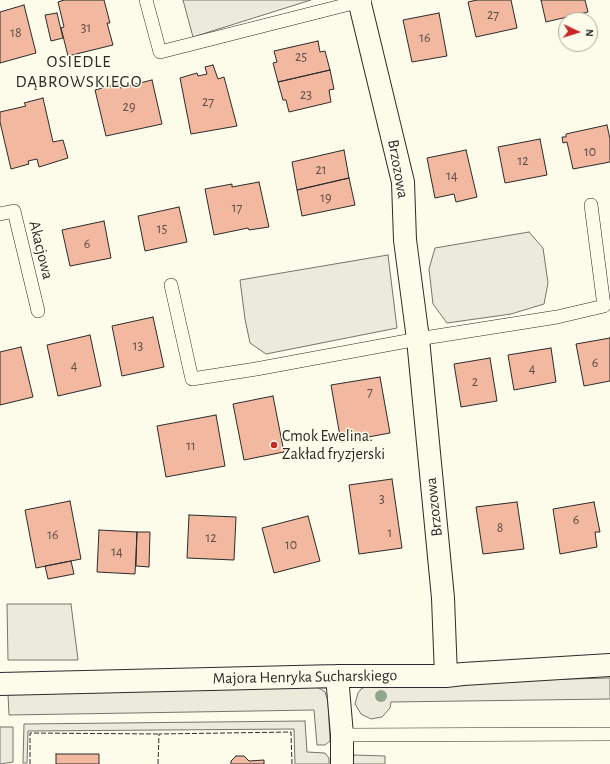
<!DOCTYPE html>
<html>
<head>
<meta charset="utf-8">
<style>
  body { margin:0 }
  #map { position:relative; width:610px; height:764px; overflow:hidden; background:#fdfbea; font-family:"Alegreya Sans",sans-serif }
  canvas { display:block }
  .north { position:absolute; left:558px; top:12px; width:40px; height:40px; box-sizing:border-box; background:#fdfbea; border:1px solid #a9a89e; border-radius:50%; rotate:94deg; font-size:11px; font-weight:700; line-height:16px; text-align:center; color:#2b2b2b }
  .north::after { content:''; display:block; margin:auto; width:14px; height:18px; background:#c62828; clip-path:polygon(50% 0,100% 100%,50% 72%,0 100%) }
</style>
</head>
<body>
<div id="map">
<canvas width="610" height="764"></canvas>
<div class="north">N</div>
</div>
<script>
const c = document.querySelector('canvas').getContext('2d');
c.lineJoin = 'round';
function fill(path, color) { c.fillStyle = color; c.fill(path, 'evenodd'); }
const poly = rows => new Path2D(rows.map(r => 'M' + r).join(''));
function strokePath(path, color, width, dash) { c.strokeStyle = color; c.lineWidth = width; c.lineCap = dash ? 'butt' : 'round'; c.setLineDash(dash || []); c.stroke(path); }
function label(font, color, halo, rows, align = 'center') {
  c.font = font + ' "Alegreya Sans",sans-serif'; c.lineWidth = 3; c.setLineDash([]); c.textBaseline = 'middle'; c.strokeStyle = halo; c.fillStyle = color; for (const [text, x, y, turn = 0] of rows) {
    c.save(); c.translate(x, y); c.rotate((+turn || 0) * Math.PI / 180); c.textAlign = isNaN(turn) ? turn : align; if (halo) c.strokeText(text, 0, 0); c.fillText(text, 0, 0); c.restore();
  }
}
const green = poly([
  [183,0,311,0,193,37,183,0],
  [529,232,543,248,548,283,544,304,511,314,447,323,433,304,429,269,435,248,529,232],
  [388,255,397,328,266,354,250,343,245,319,240,280,388,255],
  [71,604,78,660,8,660,7,604,71,604],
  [610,678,610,699,391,702,390,708,382,717,371,719,361,714,355,704,358,693,361,689,371,684,610,678],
  [316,686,325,692,328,701,330,741,325,745,317,745,314,710,9,715,8,694,316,686],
  [305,721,307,752,325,753,329,758,329,764,295,764,294,729,28,731,27,763,23,763,24,724,305,721],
  [0,727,13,727,13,762,0,764,0,727],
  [354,755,385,756,385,764,352,764,354,755]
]);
const building = poly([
  [64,0,104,0,110,23,107,23,113,45,68,56,61,28,64,27,58,2,64,0],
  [477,0,511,0,517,28,476,37,468,2,477,0],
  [541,0,585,0,588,12,546,22,541,0],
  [24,5,36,53,0,63,0,12,24,5],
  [57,13,63,38,51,41,45,15,57,13],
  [439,13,447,56,412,62,403,20,439,13],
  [318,41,320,52,325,51,330,70,278,82,273,63,277,62,274,51,318,41],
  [213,65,218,79,224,77,237,126,191,134,180,78,197,73,198,76,207,74,205,67,213,65],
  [330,70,334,89,329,90,331,102,289,112,286,100,283,100,278,82,330,70],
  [152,80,162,124,106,136,95,90,118,84,120,88,152,80],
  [43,98,53,142,63,140,68,158,39,167,37,159,28,161,29,164,11,169,0,122,0,112,26,106,24,103,43,98],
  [607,125,610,139,610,162,573,169,567,142,563,143,562,137,566,137,566,134,607,125],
  [540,139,547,175,505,183,498,147,540,139],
  [344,150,349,178,297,190,292,162,344,150],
  [466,150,477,197,456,202,454,194,435,198,427,158,466,150],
  [349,178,355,205,302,216,297,190,349,178],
  [259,182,269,227,249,230,248,228,214,235,205,189,232,184,232,187,259,182],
  [179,207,187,242,145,251,138,216,179,207],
  [104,221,111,258,70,266,62,230,104,221],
  [153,317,164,367,122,376,112,326,153,317],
  [90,335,101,386,58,396,47,345,90,335],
  [610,338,610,381,584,386,576,344,610,338],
  [21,347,33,397,0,405,0,352,21,347],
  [551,348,556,382,514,390,508,355,551,348],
  [490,358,497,401,461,407,454,364,490,358],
  [380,377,390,433,341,442,331,385,380,377],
  [273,396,284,452,244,460,233,404,273,396],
  [216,415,225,466,166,477,157,426,216,415],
  [392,479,402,548,359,554,349,485,392,479],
  [70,501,81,559,36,568,25,510,70,501],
  [517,502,524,549,483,554,476,507,517,502],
  [594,502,600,532,595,532,597,547,560,554,553,509,594,502],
  [189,515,236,517,234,560,187,558,189,515],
  [308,516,320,561,274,573,262,528,308,516],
  [99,530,137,532,135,574,97,572,99,530],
  [137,532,150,532,149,567,136,566,137,532],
  [71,561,74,574,48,579,45,566,71,561],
  [56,754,99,754,99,764,56,764,56,754],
  [236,756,244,756,249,761,264,760,264,764,231,764,231,761,236,756]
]);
const lane = poly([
  [146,0,160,52,365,0],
  [0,214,14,211,38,311],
  [171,285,192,379,256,369,418,339,557,317,604,306,591,205],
  [342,735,610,734]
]);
const street = poly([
  [359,0,403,182,405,240,418,339,443,598,446,676],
  [337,676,342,735,342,764],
  [0,684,337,676,446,676,463,674,610,665]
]);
const fence = poly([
  [30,764,30,733,159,734],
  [158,764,159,734,291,732,292,764]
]);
const trees = [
  [381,696]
];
const markers = [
  [274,445,4,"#c62828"]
];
const numberNames = [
  ["27",493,15],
  ["31",86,28],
  ["18",16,33],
  ["16",425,38],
  ["25",301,57],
  ["23",306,95],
  ["27",208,102],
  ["29",129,107],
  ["10",590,152],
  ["12",523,161],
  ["21",321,170],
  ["14",452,176],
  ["19",326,198],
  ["17",237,208],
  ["15",162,229],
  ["6",87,244],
  ["13",138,346],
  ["6",595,363],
  ["4",74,366],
  ["4",532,369],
  ["2",475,382],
  ["7",370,392],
  ["11",191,446],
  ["3",382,499],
  ["6",576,520],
  ["8",500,528],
  ["1",390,533],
  ["16",53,535],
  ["12",211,538],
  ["10",291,545],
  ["14",117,552]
];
const streetNames = [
  ["Brzozowa",398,169,80],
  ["Akacjowa",41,250,76],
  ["Brzozowa",434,507,-96],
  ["Majora Henryka Sucharskiego",305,677,-1]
];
const poiNames = [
  ["Cmok Ewelina.",282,436],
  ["Zakład fryzjerski",282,454]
];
const neighbourhoodNames = [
  ["OSIEDLE",79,62],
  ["DĄBROWSKIEGO",79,82]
];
fill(green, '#ecebdb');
strokePath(green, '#74746e', 1);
fill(building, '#f2b8a0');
strokePath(building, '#2b2b2b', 1);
strokePath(lane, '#2b2b2b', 14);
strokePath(street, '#2b2b2b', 24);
strokePath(lane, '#fdfbea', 13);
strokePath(street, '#fdfbea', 22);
strokePath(fence, '#2b2b2b', 1, [5, 2]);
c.fillStyle = '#8ea78a';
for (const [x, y] of trees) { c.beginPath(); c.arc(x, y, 6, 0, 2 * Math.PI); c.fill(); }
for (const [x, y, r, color] of markers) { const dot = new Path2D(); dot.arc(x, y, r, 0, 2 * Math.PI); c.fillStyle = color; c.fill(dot); strokePath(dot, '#fdfbea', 1.5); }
label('14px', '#5d4e48', null, numberNames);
label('16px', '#2b2b2b', '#fdfbea', streetNames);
label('16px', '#2b2b2b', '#fdfbea', poiNames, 'left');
c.letterSpacing = '1px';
label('17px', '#2b2b2b', '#fdfbea', neighbourhoodNames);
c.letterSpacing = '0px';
</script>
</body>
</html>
